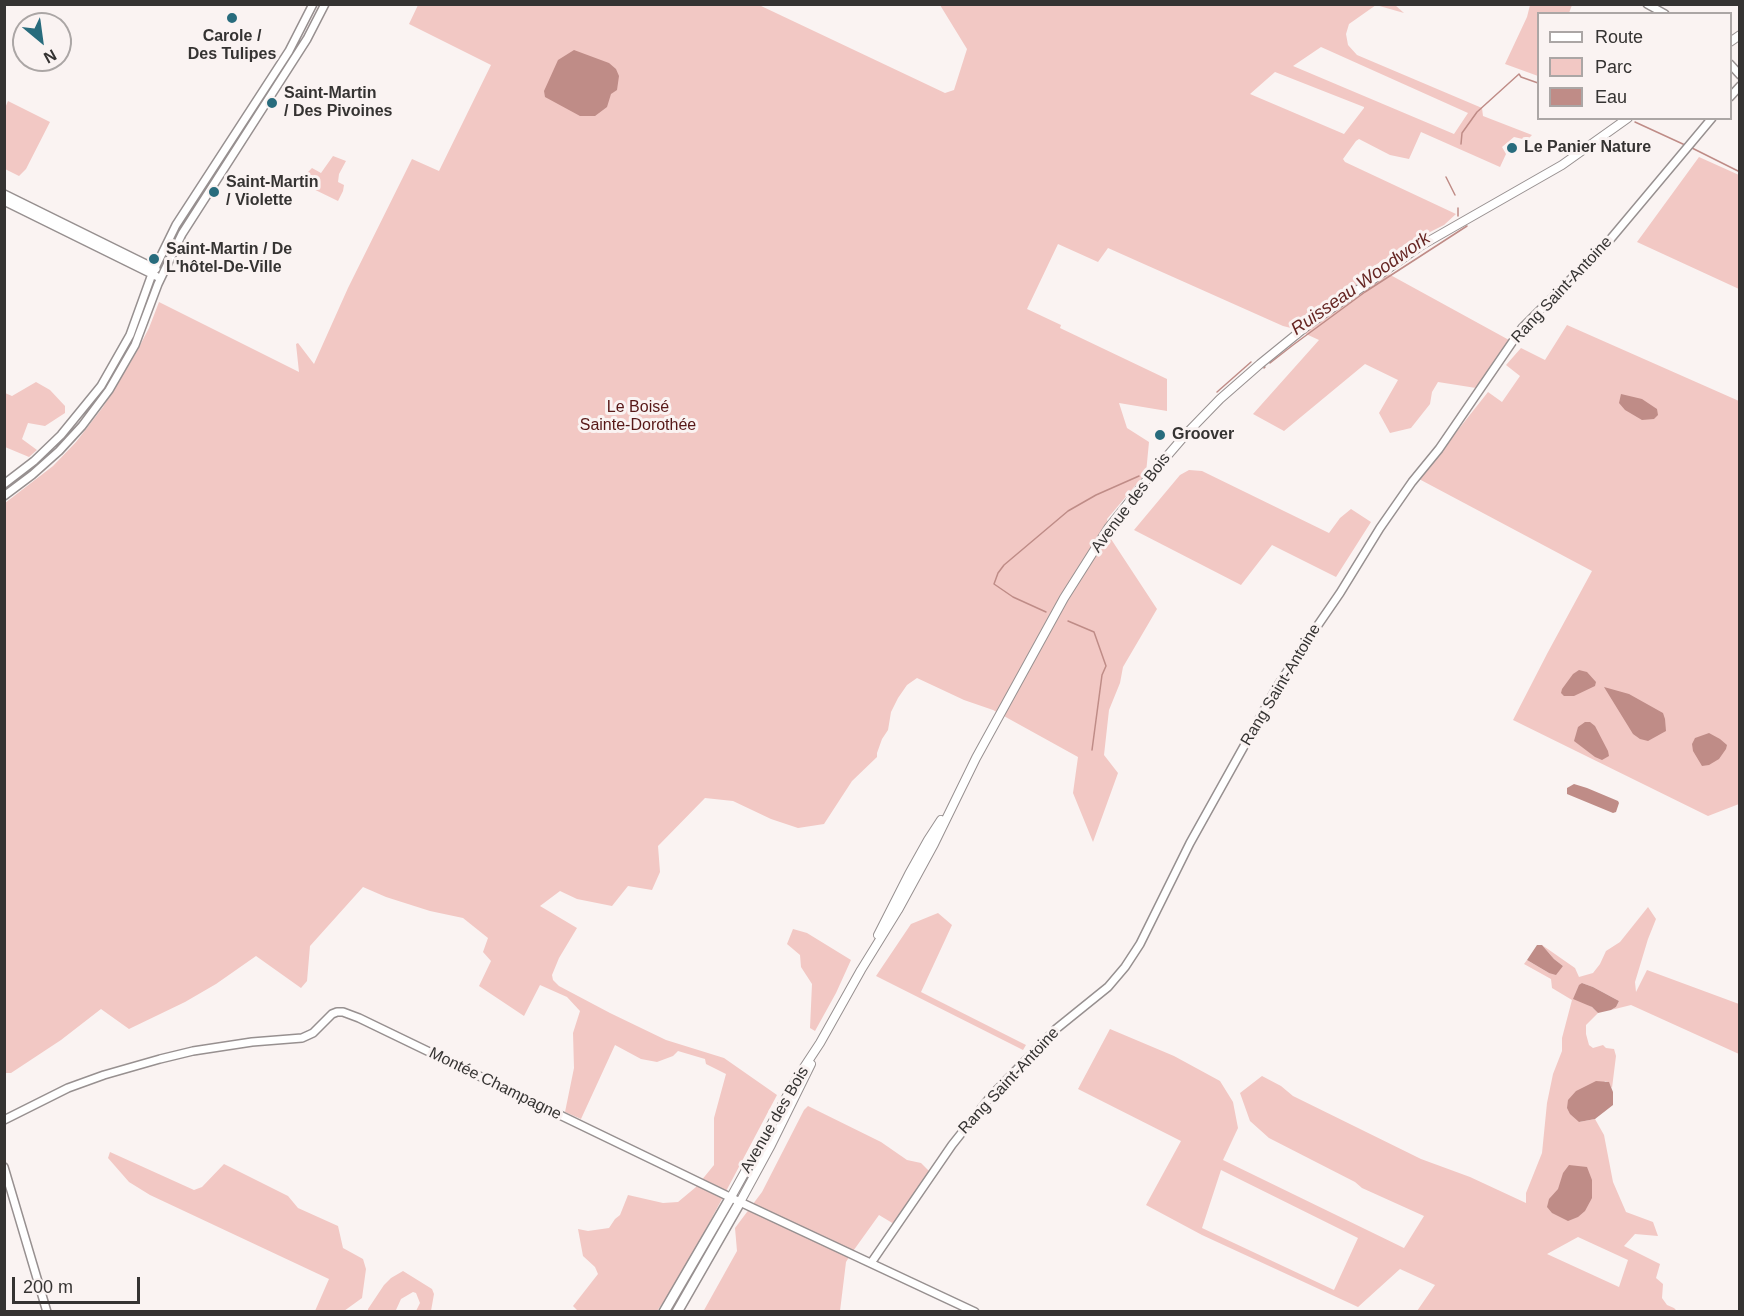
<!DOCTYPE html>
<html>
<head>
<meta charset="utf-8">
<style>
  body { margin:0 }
  #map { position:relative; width:1744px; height:1316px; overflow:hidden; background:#faf3f2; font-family:Helvetica,sans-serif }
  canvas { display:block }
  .frame { position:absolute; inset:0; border:6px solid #353332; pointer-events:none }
  .legend { position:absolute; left:1537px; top:12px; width:195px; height:108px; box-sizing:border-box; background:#faf3f2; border:2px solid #aba6a5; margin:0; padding:8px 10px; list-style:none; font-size:18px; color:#353332 }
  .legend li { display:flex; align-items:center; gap:12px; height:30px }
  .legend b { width:30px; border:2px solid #aba6a5 }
  .north { position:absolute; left:12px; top:12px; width:60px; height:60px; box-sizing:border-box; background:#faf3f2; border:2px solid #aba6a5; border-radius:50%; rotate:151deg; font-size:16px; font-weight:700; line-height:24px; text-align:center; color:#353332 }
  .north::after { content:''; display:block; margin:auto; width:21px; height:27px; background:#286c7d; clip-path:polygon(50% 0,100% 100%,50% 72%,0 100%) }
  .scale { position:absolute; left:12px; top:1277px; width:128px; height:27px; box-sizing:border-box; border:3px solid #353332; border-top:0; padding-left:8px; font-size:18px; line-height:21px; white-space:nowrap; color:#353332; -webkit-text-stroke:4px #faf3f2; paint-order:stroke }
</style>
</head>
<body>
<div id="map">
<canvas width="1744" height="1316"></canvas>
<div class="frame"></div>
<ul class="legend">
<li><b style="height:8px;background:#fff"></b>Route</li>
<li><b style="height:16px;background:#f2c8c4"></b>Parc</li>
<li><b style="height:16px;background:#bf8c87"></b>Eau</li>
</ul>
<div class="north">N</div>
<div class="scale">200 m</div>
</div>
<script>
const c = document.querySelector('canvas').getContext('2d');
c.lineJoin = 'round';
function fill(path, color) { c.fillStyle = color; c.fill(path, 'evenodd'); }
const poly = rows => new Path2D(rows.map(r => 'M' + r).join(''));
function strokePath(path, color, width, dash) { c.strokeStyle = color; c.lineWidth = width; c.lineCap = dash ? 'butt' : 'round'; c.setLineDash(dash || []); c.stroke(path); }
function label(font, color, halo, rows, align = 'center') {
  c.font = font + ' Helvetica,sans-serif'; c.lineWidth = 6; c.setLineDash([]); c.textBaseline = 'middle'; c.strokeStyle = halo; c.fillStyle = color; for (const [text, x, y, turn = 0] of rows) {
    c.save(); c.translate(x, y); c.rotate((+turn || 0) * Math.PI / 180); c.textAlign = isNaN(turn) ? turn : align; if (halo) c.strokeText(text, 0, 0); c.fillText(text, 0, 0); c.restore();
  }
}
const green = poly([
  [418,5,759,5,945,93,954,90,967,49,940,5,1395,5,1404,13,1376,5,1349,24,1346,34,1348,45,1357,55,1482,108,1483,116,1532,135,1527,140,1514,137,1502,147,1506,154,1500,167,1421,132,1409,159,1390,155,1359,139,1356,141,1343,159,1345,162,1456,214,1444,225,1418,238,1374,266,1509,340,1476,388,1438,382,1432,392,1430,404,1411,428,1390,433,1379,413,1398,380,1365,364,1284,431,1253,414,1319,340,1295,329,1283,326,1108,248,1098,262,1058,244,1027,309,1061,325,1060,328,1167,379,1167,411,1119,403,1127,428,1149,442,1146,473,1107,519,1111,539,1157,609,1123,667,1120,683,1109,710,1104,755,1118,773,1093,842,1073,793,1078,757,993,710,964,700,917,678,907,685,898,698,891,712,888,730,882,739,877,753,877,757,852,781,824,824,798,828,771,819,733,801,705,798,658,846,660,872,652,890,628,886,612,906,577,899,560,891,540,906,577,928,559,958,552,975,553,980,559,986,610,1013,666,1040,724,1058,777,1095,679,1280,657,1311,578,1311,573,1306,598,1274,595,1267,583,1256,578,1229,588,1231,609,1228,615,1219,620,1215,628,1195,663,1203,678,1202,696,1187,714,1165,714,1118,726,1074,706,1064,705,1059,678,1051,673,1056,657,1062,641,1059,615,1045,581,1119,565,1112,574,1068,573,1033,580,1011,567,997,540,985,524,1016,479,986,491,961,483,952,488,938,463,918,430,911,386,897,363,887,310,946,307,981,301,988,256,956,216,984,185,1002,129,1029,101,1009,61,1040,11,1073,5,1073,5,503,53,466,76,442,103,407,136,353,149,328,159,302,299,372,296,344,298,343,314,364,348,288,412,159,439,171,491,65,409,24],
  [1321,47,1468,113,1454,134,1293,66],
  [1275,72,1364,107,1364,108,1344,134,1250,94],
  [1530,5,1572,5,1569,13,1538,14,1538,76,1505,64,1527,17],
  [8,101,50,122,26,169,19,176,5,169,5,108],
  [333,156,346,161,339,174,338,182,344,185,343,191,338,201,301,183,307,173,312,168,321,173],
  [1699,157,1739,175,1739,289,1637,242],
  [1567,325,1739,401,1739,804,1708,816,1513,720,1548,652,1592,571,1419,479,1488,392,1502,402,1520,376,1506,365,1521,348,1545,360],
  [36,382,50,390,65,406,65,413,45,426,28,423,22,439,37,450,29,457,5,447,5,393,12,396],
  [1189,470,1202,471,1329,533,1340,518,1351,509,1371,522,1336,577,1272,545,1241,585,1134,530,1180,475],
  [1648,907,1656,919,1648,939,1635,982,1636,992,1647,970,1739,1004,1739,1054,1631,1005,1611,1010,1616,1007,1619,1001,1593,987,1582,983,1585,1003,1592,1007,1598,1013,1586,1025,1586,1034,1589,1045,1593,1048,1603,1045,1606,1048,1614,1049,1616,1056,1612,1088,1608,1082,1605,1081,1579,1122,1595,1119,1604,1135,1613,1182,1626,1212,1653,1222,1658,1236,1635,1234,1624,1246,1660,1264,1656,1278,1663,1284,1662,1298,1667,1305,1674,1308,1677,1311,1417,1311,1435,1285,1400,1269,1358,1307,1202,1235,1146,1205,1181,1141,1078,1089,1110,1029,1174,1056,1220,1081,1233,1102,1238,1128,1223,1160,1404,1248,1424,1216,1362,1188,1355,1182,1269,1138,1250,1121,1240,1093,1262,1076,1281,1086,1293,1096,1421,1159,1470,1177,1526,1203,1526,1193,1542,1153,1547,1103,1553,1074,1562,1051,1562,1038,1572,1000,1552,988,1551,979,1524,964,1527,960,1549,973,1563,966,1554,959,1542,945,1575,968,1579,977,1593,973,1600,964,1606,951,1620,942],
  [1221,1170,1358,1238,1334,1290,1202,1228],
  [1578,1237,1628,1260,1619,1287,1547,1254],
  [938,913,952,925,921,992,1026,1045,1023,1050,876,976,911,924],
  [793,929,807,933,851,960,836,993,815,1031,810,1028,812,984,801,967,800,955,787,944],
  [808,1106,881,1142,907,1160,921,1163,929,1171,894,1224,879,1215,851,1254,846,1262,840,1311,703,1312,737,1251,735,1228,762,1192,804,1110],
  [110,1152,194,1190,202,1187,224,1164,288,1196,298,1208,338,1226,343,1248,363,1259,366,1269,362,1298,344,1311,315,1311,329,1279,150,1195,129,1182,108,1158],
  [403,1271,432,1289,434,1294,431,1311,416,1311,420,1303,416,1293,413,1292,401,1299,396,1310,398,1311,368,1311,368,1309,384,1285,391,1278]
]);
const water = poly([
  [574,50,609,63,616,69,619,76,617,90,611,94,607,107,595,116,580,116,545,97,544,91,558,60],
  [1621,394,1642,399,1657,409,1658,415,1654,419,1642,420,1625,410,1619,403],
  [1579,670,1587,672,1596,682,1595,686,1574,696,1564,696,1561,693,1562,689,1573,674],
  [1604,687,1629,694,1663,713,1665,719,1666,731,1648,741,1640,739,1633,734],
  [1585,722,1590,722,1595,726,1608,751,1609,756,1602,760,1595,757,1574,741,1578,727],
  [1709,733,1720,739,1727,745,1726,749,1719,759,1709,765,1702,766,1693,751,1692,744,1695,738],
  [1574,784,1587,788,1618,801,1619,803,1616,812,1613,813,1567,794,1567,788],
  [1537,945,1542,945,1554,959,1563,966,1556,975,1549,973,1527,960],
  [1582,983,1593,987,1619,1001,1616,1007,1611,1010,1598,1013,1592,1007,1573,999,1579,985],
  [1596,1081,1609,1082,1613,1092,1613,1105,1595,1119,1579,1122,1570,1114,1567,1108,1568,1100,1576,1091],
  [1569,1165,1587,1167,1592,1180,1592,1198,1585,1211,1578,1217,1568,1221,1552,1213,1547,1207,1549,1199,1558,1189,1563,1173]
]);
const stream = poly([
  [1635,122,1685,145],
  [1461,144,1462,133,1477,112,1519,74,1521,77,1538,83],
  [1692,148,1740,172],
  [1446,177,1455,195],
  [1458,208,1458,216],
  [1270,363,1293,345,1365,292,1467,226],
  [1264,368,1265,367],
  [1217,392,1251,362],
  [1046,612,1013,597,994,584,998,573,1004,565,1068,511,1096,495,1139,476],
  [1068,621,1094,632,1106,666,1102,675,1092,750]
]);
const secondary = poly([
  [1647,4,1665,14],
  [1730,64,1740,75],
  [1730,97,1740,86],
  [4,194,156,269],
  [4,201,156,276],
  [4,484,34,461,61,435,101,386,130,335,152,274,176,225,289,51,313,4],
  [4,496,32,475,59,451,82,426,109,390,135,345,158,284,182,234,307,39,325,4],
  [4,1120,68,1088,104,1075,160,1059,193,1051,252,1042,302,1038,313,1033,332,1014,337,1012,343,1012,359,1018,740,1202,975,1312],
  [4,1167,47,1312],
  [871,1263,952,1145,991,1096,1056,1029,1108,987,1125,967,1140,944,1190,843,1277,687,1307,641,1340,593,1380,528,1412,482,1439,449,1522,328,1608,242,1712,118]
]);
const primary = poly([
  [1730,42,1740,35],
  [878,935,909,874,928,840,941,820],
  [731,1197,797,1078,820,1043,861,970,898,910,934,844,976,758,1064,598,1109,527,1149,477,1187,433,1220,399,1260,364,1308,325,1422,245,1562,165,1628,118],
  [740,1202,771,1145,811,1064]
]);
const highway = poly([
  [664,1312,731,1197],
  [677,1312,740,1202]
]);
const markers = [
  [232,18,6,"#286c7d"],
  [272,103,6,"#286c7d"],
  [1512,148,6,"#286c7d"],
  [214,192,6,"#286c7d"],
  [154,259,6,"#286c7d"],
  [1160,435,6,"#286c7d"]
];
const poiNames = [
  ["Carole /",232,37,"center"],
  ["Des Tulipes",232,55,"center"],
  ["Saint-Martin",284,94],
  ["/ Des Pivoines",284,112],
  ["Le Panier Nature",1524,148],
  ["Saint-Martin",226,183],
  ["/ Violette",226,201],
  ["Saint-Martin / De",166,250],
  ["L'hôtel-De-Ville",166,268],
  ["Groover",1172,435]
];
const streetNames = [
  ["Rang Saint-Antoine",1562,290,-47],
  ["Avenue des Bois",1131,503,-53],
  ["Rang Saint-Antoine",1281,685,-59],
  ["Rang Saint-Antoine",1009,1081,-47],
  ["Montée Champagne",495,1084,26],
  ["Avenue des Bois",775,1120,-60]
];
const parkNames = [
  ["Le Boisé",638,408],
  ["Sainte-Dorothée",638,426]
];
const waterNames = [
  ["Ruisseau Woodwork",1361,284,-35]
];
fill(green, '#f2c8c4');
fill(water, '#bf8c87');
strokePath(stream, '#bf8c87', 1.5);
strokePath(secondary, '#979090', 10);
strokePath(primary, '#979090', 10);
strokePath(highway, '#979090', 12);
strokePath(secondary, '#fff', 7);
strokePath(primary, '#fff', 8);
strokePath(highway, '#fff', 9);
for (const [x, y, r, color] of markers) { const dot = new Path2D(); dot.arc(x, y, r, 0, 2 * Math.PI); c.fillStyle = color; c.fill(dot); strokePath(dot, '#faf3f2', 2); }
label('bold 16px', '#353332', '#faf3f2', poiNames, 'left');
label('16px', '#353332', '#faf3f2', streetNames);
label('16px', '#571817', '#faf3f2', parkNames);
label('italic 18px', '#652522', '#faf3f2', waterNames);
</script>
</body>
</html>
